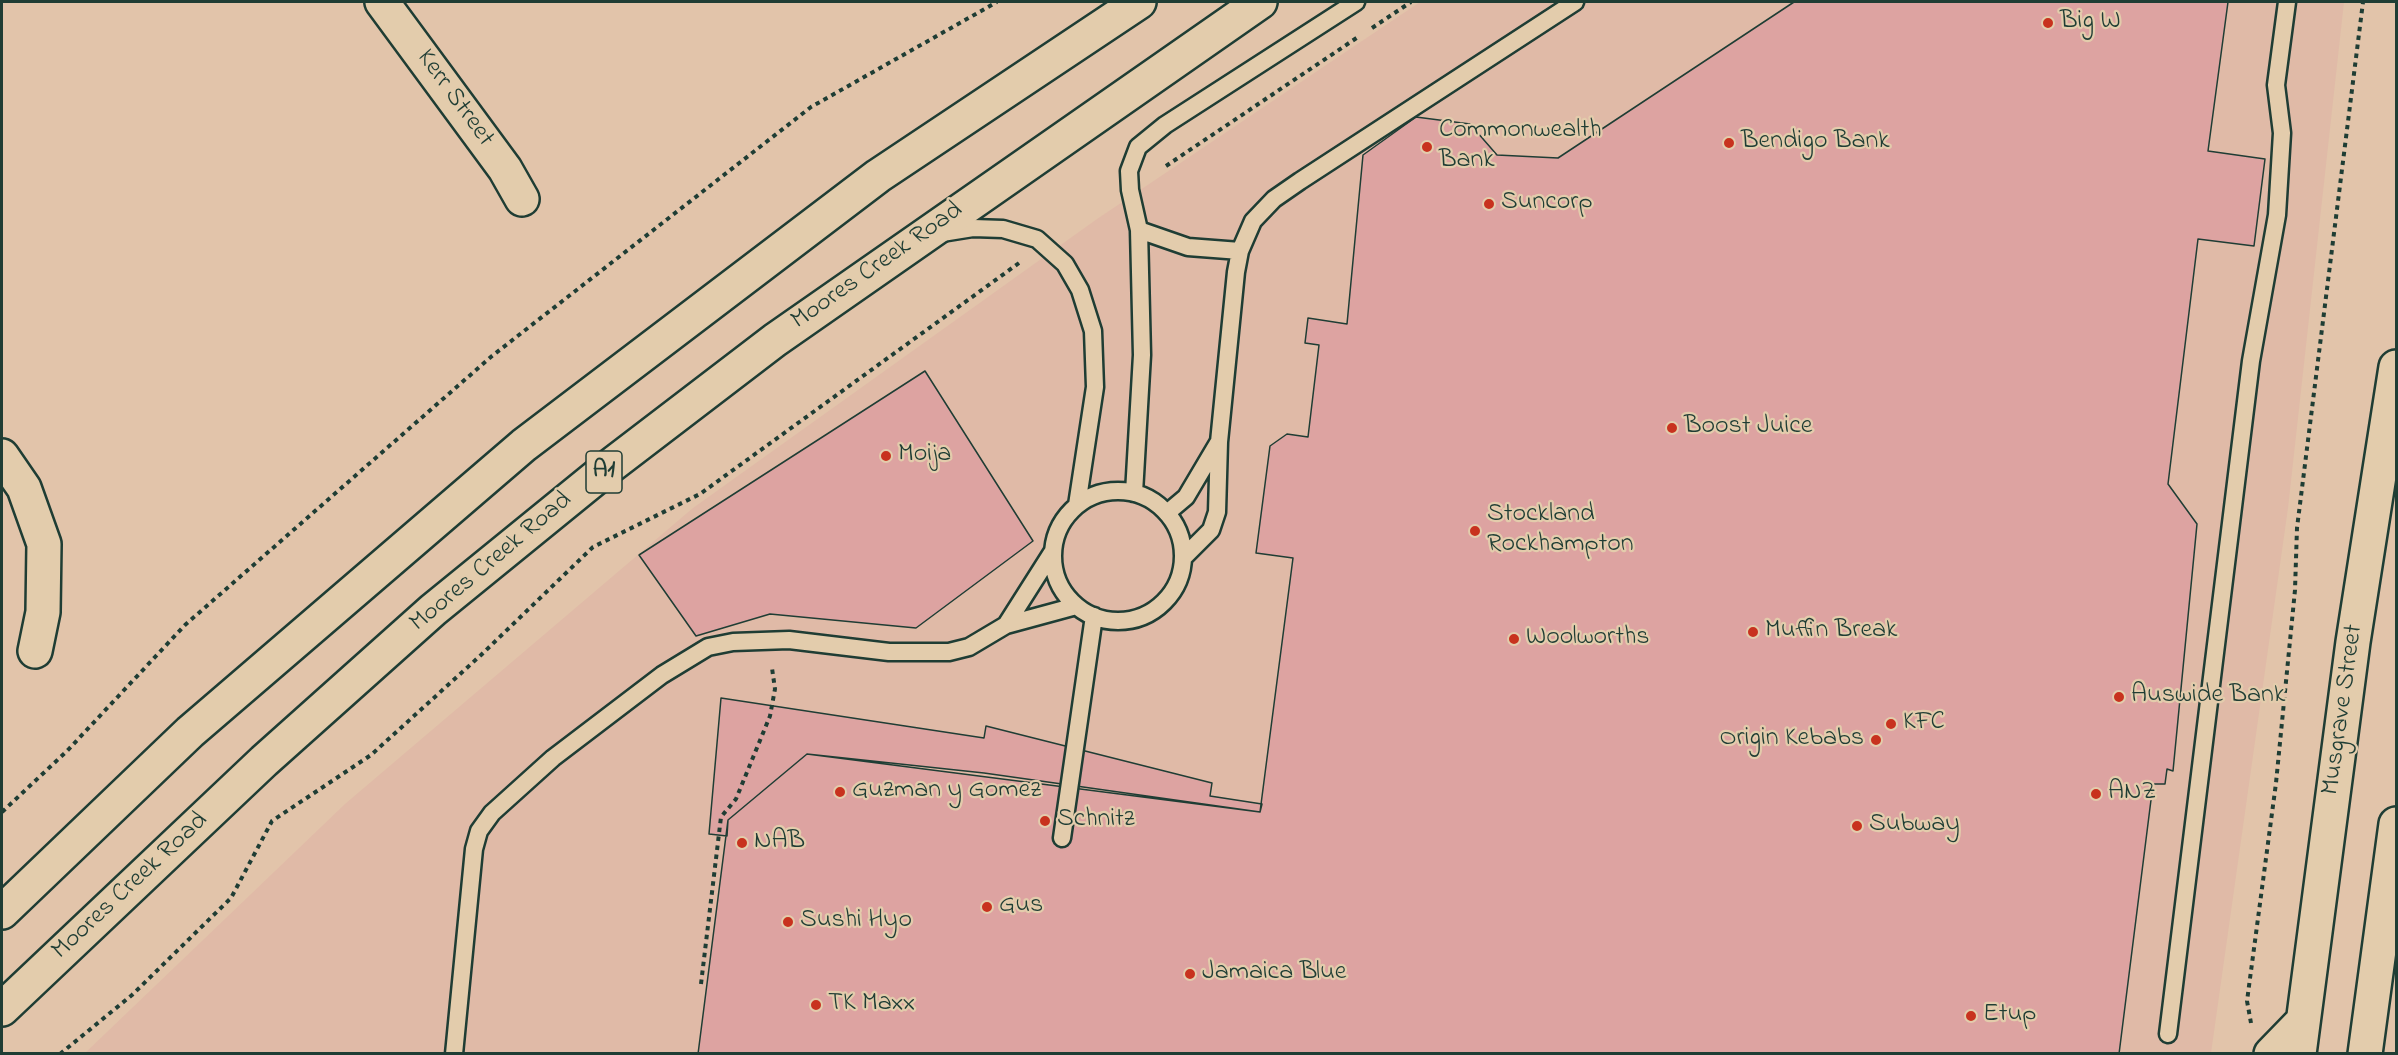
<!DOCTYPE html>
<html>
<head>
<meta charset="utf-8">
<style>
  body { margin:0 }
  #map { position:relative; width:2398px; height:1055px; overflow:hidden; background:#e2c4aa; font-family:"Indie Flower",sans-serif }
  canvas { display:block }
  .frame { position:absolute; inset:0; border:3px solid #1f3d34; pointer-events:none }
</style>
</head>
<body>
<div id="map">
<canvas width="2398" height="1055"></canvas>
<div class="frame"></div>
</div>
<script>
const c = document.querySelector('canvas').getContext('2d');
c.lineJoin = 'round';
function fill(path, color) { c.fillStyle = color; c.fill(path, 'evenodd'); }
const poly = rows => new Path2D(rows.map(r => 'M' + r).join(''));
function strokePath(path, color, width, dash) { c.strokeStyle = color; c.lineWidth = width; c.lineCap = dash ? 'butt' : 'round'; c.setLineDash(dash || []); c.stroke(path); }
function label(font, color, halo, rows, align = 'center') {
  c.font = font + ' "Indie Flower",sans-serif'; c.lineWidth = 4.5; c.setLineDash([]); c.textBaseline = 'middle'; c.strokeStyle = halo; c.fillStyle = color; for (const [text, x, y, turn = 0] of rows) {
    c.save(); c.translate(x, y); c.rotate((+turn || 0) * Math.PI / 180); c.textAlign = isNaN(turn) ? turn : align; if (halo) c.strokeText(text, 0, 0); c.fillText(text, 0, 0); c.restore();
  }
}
const built = poly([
  [1420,2,2344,2,2288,508,2211,1053,84,1054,345,804,693,508,1097,219]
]);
const building = poly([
  [1794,2,2228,2,2208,151,2265,159,2254,246,2198,239,2168,484,2197,524,2173,771,2167,769,2165,784,2153,784,2119,1054,698,1054,728,820,807,754,984,773,1260,812,1293,558,1256,553,1270,446,1287,434,1308,437,1319,345,1305,343,1308,318,1347,324,1363,155,1416,117,1470,124,1497,155,1558,158,1794,2],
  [925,371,1033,541,916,628,770,614,696,636,639,555,925,371],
  [721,698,984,738,986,726,1212,783,1210,796,1262,804,1260,812,807,754,728,820,727,836,709,834,721,698]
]);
const path = poly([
  [1372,28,1411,2],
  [1166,166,1358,37],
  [2,812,67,751,185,625,492,356,811,107,997,2],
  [701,984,721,817,736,799,770,716,775,689,772,668],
  [2251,1023,2247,1001,2276,783,2295,590,2297,528,2363,2],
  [60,1054,132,995,231,898,272,821,371,755,481,655,593,547,700,494,1019,263]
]);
const service = poly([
  [1139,230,1188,247,1240,251],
  [942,233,973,228,1003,229,1037,239,1065,264,1080,290,1093,331,1095,387,1077,505],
  '1053 556a65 65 0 1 1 130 0a65 65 0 1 1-130 0Z',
  [1134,493,1142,355,1139,230,1130,190,1129,171,1138,147,1165,125,1356,2],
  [1167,513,1186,497,1218,443],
  [1183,558,1211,530,1217,512,1219,442,1236,272,1240,251,1253,221,1274,199,1300,181,1575,2],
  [1006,625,1053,551],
  [1062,838,1094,616],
  [2168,1034,2251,361,2277,215,2282,133,2276,85,2287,2],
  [454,1054,474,849,479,831,492,813,553,758,662,675,708,647,733,642,789,640,889,652,949,652,969,647,1006,625,1076,606]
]);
const minor = poly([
  [382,2,505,169,522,199],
  [2,456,24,488,44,544,43,612,35,651]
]);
const primary = poly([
  [2271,1054,2303,1021],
  [2299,1054,2353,642,2396,367],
  [2365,1054,2396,824]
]);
const trunk = poly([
  [2,912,190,732,524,445,878,176,1139,2],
  [2,1009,264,761,433,610,605,470,775,340,1260,2]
]);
const markers = [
  [2048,23,6,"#c8321e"],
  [1729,143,6,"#c8321e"],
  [1427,147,6,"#c8321e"],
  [1489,204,6,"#c8321e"],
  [1672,428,6,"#c8321e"],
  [886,456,6,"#c8321e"],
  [1475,531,6,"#c8321e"],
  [1753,632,6,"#c8321e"],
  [1514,639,6,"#c8321e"],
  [2119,697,6,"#c8321e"],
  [1891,724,6,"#c8321e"],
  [1876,740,6,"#c8321e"],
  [840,792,6,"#c8321e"],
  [2096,794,6,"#c8321e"],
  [1045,821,6,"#c8321e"],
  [1857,826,6,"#c8321e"],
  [742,843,6,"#c8321e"],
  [987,907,6,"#c8321e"],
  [788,922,6,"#c8321e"],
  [1190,974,6,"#c8321e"],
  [816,1005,6,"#c8321e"],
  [1971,1016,6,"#c8321e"]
];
const shields = [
  [604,472,36]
];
const shieldNames = [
  ["A1",604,472]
];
const poiNames = [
  ["Big W",2060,23],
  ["Commonwealth",1439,132],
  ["Bank",1439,162],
  ["Bendigo Bank",1741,143],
  ["Suncorp",1501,204],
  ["Boost Juice",1684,428],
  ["Moija",898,456],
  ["Stockland",1487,516],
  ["Rockhampton",1487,546],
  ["Muffin Break",1765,632],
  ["Woolworths",1526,639],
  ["Auswide Bank",2131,697],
  ["KFC",1903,724],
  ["Origin Kebabs",1864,740,"right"],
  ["Guzman y Gomez",852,792],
  ["ANZ",2108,794],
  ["Schnitz",1057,821],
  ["Subway",1869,826],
  ["NAB",754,843],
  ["Gus",999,907],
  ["Sushi Hyo",800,922],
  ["Jamaica Blue",1202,974],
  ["TK Maxx",828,1005],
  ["Etup",1983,1016]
];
const streetNames = [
  ["Kerr Street",454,99,54],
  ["Moores Creek Road",878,267,-35],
  ["Moores Creek Road",492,563,-40],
  ["Musgrave Street",2344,710,-82],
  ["Moores Creek Road",131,887,-43]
];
fill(built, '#e0baa7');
fill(building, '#dda3a1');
strokePath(building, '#1f3d34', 1.5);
strokePath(service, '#1f3d34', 21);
strokePath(minor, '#1f3d34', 38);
strokePath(primary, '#1f3d34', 38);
strokePath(trunk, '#1f3d34', 38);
strokePath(path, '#1f3d34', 4, [4.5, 4.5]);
strokePath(service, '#e3ccac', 16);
strokePath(minor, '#e3ccac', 33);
strokePath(primary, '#e3ccac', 33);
strokePath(trunk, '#e3ccac', 33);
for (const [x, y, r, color] of markers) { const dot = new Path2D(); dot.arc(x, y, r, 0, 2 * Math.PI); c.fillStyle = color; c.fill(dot); strokePath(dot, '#e3ccac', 2); }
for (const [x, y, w] of shields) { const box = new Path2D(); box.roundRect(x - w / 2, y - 21, w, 42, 4.5); c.fillStyle = '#e3ccac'; c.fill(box); strokePath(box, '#1f3d34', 1.5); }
label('bold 24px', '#1f3d34', null, shieldNames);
label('26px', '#1f3d34', '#e3ccac', poiNames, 'left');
label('26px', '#1f3d34', '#e3ccac', streetNames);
</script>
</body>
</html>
